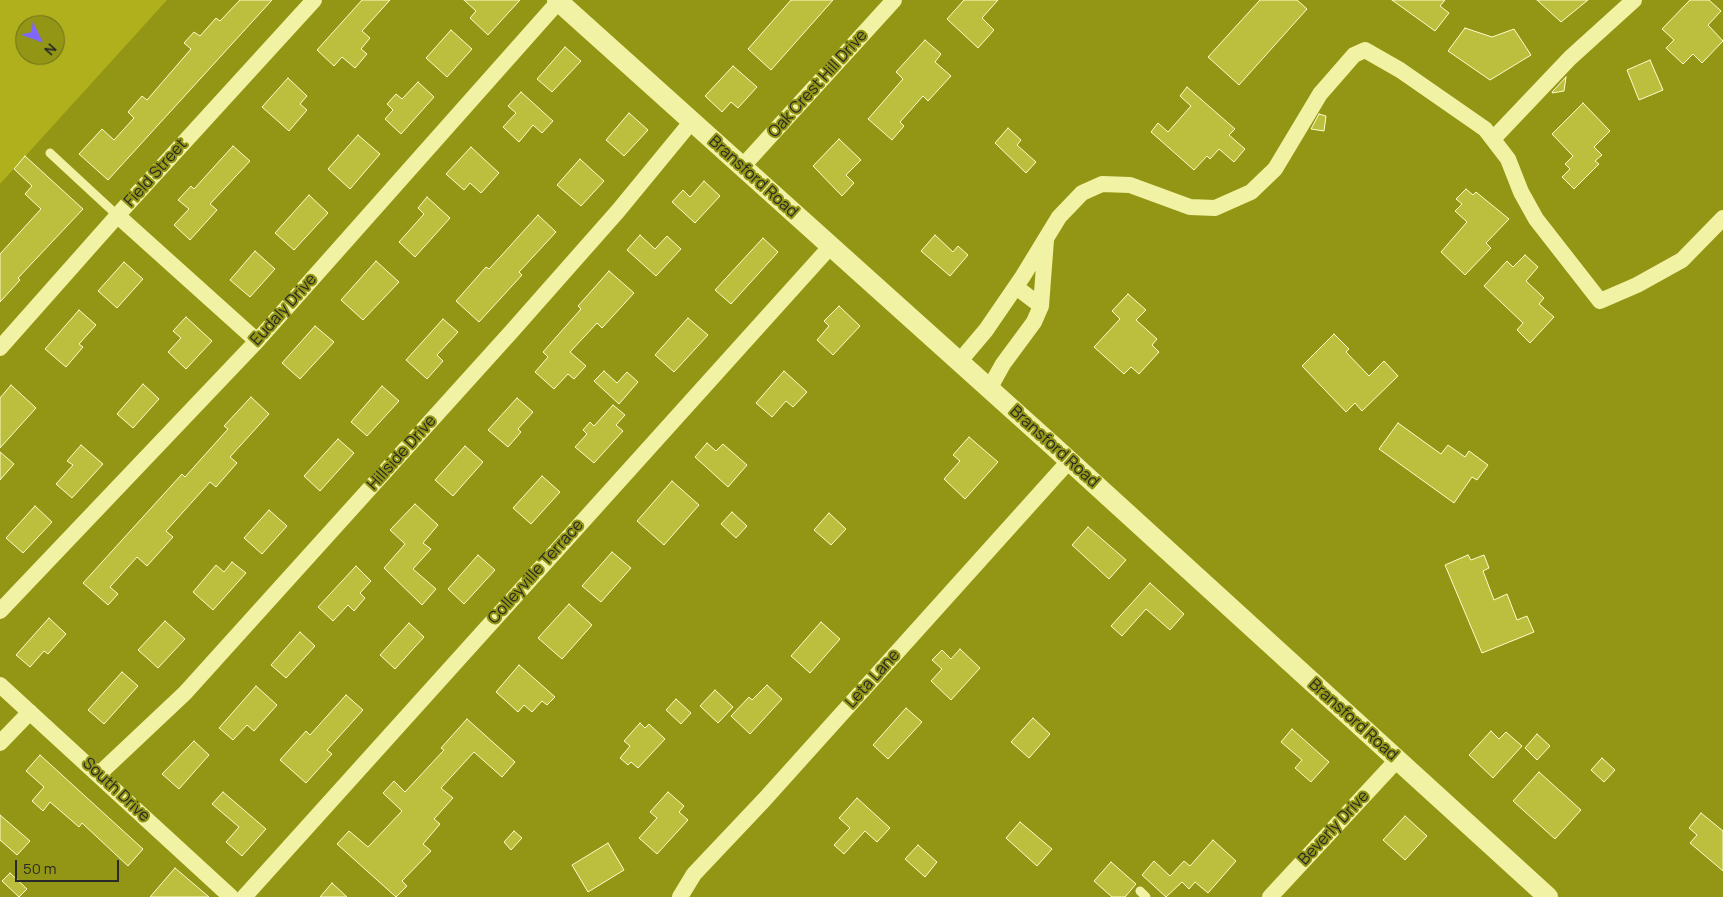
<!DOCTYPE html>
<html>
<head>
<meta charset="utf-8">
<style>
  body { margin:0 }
  #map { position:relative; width:1723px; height:897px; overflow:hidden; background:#939614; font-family:Manrope,sans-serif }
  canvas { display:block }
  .north { position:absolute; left:15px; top:15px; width:50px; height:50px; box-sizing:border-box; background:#939614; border:1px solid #696a1c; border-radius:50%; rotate:132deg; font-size:14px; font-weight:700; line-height:20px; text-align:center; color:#292929 }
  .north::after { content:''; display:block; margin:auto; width:18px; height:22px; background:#7f66ff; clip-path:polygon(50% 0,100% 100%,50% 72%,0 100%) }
  .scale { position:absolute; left:15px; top:860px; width:104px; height:22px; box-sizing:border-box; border:2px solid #292929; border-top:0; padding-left:6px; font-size:15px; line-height:18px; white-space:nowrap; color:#292929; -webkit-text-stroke:4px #939614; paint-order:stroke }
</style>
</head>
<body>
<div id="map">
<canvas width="1723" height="897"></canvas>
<div class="north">N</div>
<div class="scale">50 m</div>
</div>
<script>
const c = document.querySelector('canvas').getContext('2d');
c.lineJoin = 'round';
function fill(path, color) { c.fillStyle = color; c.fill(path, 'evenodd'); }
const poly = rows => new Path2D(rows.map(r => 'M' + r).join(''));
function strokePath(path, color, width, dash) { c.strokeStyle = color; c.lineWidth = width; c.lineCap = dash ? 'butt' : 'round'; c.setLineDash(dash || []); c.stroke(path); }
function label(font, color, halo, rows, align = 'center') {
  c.font = font + ' Manrope,sans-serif'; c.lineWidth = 4; c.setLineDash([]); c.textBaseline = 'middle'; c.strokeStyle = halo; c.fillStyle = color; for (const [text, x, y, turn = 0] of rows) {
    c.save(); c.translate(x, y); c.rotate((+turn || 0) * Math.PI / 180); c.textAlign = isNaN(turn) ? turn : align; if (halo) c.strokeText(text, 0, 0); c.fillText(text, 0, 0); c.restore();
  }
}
const green = poly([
  [0,0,167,0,0,184],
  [25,25,55,25,55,55,25,55]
]);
const building = poly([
  [240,0,272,0,108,180,79,154,102,129,114,140,134,118,128,112,142,96,147,100,191,49,184,43,194,32,200,36,216,18,220,21,240,0],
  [362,0,390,0,362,31,370,38,361,49,367,54,355,68,342,57,334,66,317,50,362,0],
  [464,0,520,0,488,35,470,18,476,11,464,0],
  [791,0,833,0,771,70,748,49,791,0],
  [964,0,998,0,982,18,994,30,978,48,947,19,964,0],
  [1260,0,1297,0,1307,9,1239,85,1208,57,1260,0],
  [1392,0,1445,0,1440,6,1449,13,1435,31,1392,0],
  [1537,0,1588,0,1561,22,1537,0],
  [1690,0,1709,0,1721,11,1708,25,1723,41,1702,63,1693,54,1683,64,1666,48,1674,40,1662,29,1690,0],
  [1465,28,1492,37,1514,29,1531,55,1490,80,1448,51,1465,28],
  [451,30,472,49,447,77,426,58,451,30],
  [925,40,941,54,935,62,951,76,928,101,923,96,900,122,904,126,892,140,868,119,903,79,896,72,925,40],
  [565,47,581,61,552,92,537,79,565,47],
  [1650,60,1663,90,1639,100,1627,70,1650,60],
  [733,66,757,87,738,108,731,102,722,112,705,96,733,66],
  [1566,77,1564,91,1552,93,1553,91,1566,77],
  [288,78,307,96,300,104,307,110,289,131,262,107,288,78],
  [418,82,434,97,401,134,385,119,393,110,387,104,396,94,402,99,418,82],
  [1187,87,1235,129,1229,135,1245,149,1234,162,1219,149,1210,159,1207,156,1194,170,1151,132,1158,123,1168,132,1191,106,1180,96,1187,87],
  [521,92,553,121,542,133,533,125,519,142,503,127,516,113,508,106,521,92],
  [1583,103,1610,131,1594,147,1602,155,1595,161,1599,164,1574,189,1562,177,1570,169,1565,164,1573,156,1552,134,1583,103],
  [629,113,648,130,624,156,606,140,629,113],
  [1319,114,1326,116,1324,131,1311,129,1319,114],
  [1008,128,1021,140,1017,145,1036,162,1026,173,995,143,1008,128],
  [358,135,380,154,350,189,328,169,358,135],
  [839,139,861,160,846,175,854,183,842,196,813,166,839,139],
  [233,146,250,161,210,204,217,210,190,240,174,225,189,209,178,200,191,186,194,189,233,146],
  [471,147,499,173,481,193,470,183,464,190,446,174,471,147],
  [25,156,83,209,18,278,20,280,0,302,0,254,41,209,25,194,32,186,14,169,25,156],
  [580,159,604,181,581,206,557,185,580,159],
  [704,181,720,196,695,223,672,202,683,190,690,197,704,181],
  [1466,189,1473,195,1476,192,1509,219,1486,243,1491,248,1465,275,1441,252,1467,222,1455,211,1462,204,1456,199,1466,189],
  [309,195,328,213,294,250,275,233,309,195],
  [427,197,450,218,415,257,399,242,424,214,418,208,427,197],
  [538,215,556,232,519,272,522,275,479,322,456,301,486,267,489,269,501,256,538,215],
  [640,235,655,249,667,236,681,249,656,276,627,250,640,235],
  [935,235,953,252,958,246,968,255,950,276,921,251,935,235],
  [763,238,778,252,731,304,715,290,763,238],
  [255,251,275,269,250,297,230,280,255,251],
  [1525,255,1538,267,1526,281,1544,298,1539,304,1554,317,1530,343,1517,330,1523,323,1484,286,1507,261,1513,267,1525,255],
  [376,261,399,282,363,320,341,300,376,261],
  [124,262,143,279,117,308,98,291,124,262],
  [609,271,634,293,602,328,597,323,570,352,586,366,574,379,568,374,554,389,535,372,548,357,543,352,581,309,578,306,609,271],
  [1128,294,1146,310,1136,320,1157,339,1152,345,1159,352,1139,374,1131,367,1124,374,1094,347,1120,319,1112,311,1128,294],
  [839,306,860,326,833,355,817,340,829,326,824,321,839,306],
  [79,310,96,325,79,344,83,347,66,367,45,349,79,310],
  [186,317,212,341,186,369,168,352,181,338,173,331,186,317],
  [688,318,708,335,674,372,655,355,688,318],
  [443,319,458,332,437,355,443,361,427,379,406,360,443,319],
  [315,326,334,342,300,379,282,363,315,326],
  [1334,334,1349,349,1346,352,1369,376,1384,361,1398,376,1362,411,1355,403,1346,412,1302,366,1334,334],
  [604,371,617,383,627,372,638,382,619,404,594,381,604,371],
  [784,371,807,392,793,407,786,401,772,417,756,403,784,371],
  [143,384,159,399,133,428,117,414,143,384],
  [11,385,36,408,0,448,0,398,11,385],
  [382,386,399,401,367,436,351,422,382,386],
  [251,397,269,414,230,457,237,463,216,487,210,482,166,531,173,537,147,566,137,557,110,587,118,594,108,605,83,583,182,474,185,477,228,429,224,426,251,397],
  [517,398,533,412,518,429,521,432,508,447,488,430,517,398],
  [613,405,625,415,616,425,623,431,594,463,575,447,587,434,583,430,590,422,594,426,613,405],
  [1398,423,1441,454,1448,445,1465,457,1469,451,1488,465,1477,480,1472,477,1454,503,1379,449,1398,423],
  [969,437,998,462,965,499,944,479,960,461,953,455,969,437],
  [338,439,354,453,320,491,304,476,338,439],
  [707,443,716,451,723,444,747,465,728,487,695,457,707,443],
  [81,445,103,464,72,498,56,484,73,465,67,461,81,445],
  [465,446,483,462,453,496,435,480,465,446],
  [0,452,14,464,0,480,0,452],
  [542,476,560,492,531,524,513,508,542,476],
  [672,481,699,505,664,545,637,521,672,481],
  [415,504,438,525,423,543,431,549,413,569,436,589,422,605,384,568,405,544,390,530,415,504],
  [35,506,52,522,23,553,6,538,35,506],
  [269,510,287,526,262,554,244,538,269,510],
  [732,512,747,526,736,538,721,524,732,512],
  [829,513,846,529,831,545,814,530,829,513],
  [1088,527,1126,560,1109,579,1072,545,1088,527],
  [612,552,631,568,601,602,582,586,612,552],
  [478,555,495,570,464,604,448,589,478,555],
  [1468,555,1471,560,1484,555,1489,568,1483,571,1494,600,1507,594,1517,620,1527,616,1534,632,1482,653,1445,565,1468,555],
  [232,562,246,573,213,610,193,592,216,565,224,572,232,562],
  [356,566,371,581,360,593,365,598,354,611,348,605,333,621,318,607,356,566],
  [1150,583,1184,614,1170,630,1146,609,1122,636,1111,626,1150,583],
  [569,604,592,625,562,659,538,638,569,604],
  [49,618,66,634,48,654,44,651,30,667,16,655,49,618],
  [165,621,185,639,158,668,138,650,165,621],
  [821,622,840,639,810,673,791,656,821,622],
  [409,623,424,637,395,669,380,655,409,623],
  [300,632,315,646,286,678,271,665,300,632],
  [960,649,980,668,951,700,931,681,942,669,932,660,942,650,951,659,960,649],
  [519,665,555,697,547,705,542,701,532,712,524,705,518,712,496,692,519,665],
  [122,672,138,686,104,724,88,710,122,672],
  [767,685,782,699,750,734,731,716,749,697,752,700,767,685],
  [256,686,277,705,254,731,247,725,233,740,219,728,256,686],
  [715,690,733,707,718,723,700,706,715,690],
  [346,695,363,710,327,750,332,754,306,783,280,760,306,731,310,735,346,695],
  [676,699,691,713,681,724,666,710,676,699],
  [906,708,922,722,888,759,873,745,906,708],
  [1033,718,1050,734,1029,758,1011,742,1033,718],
  [467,719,515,762,502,777,474,752,441,788,453,798,434,819,440,824,423,844,431,851,402,881,407,886,396,897,337,844,349,831,368,847,402,811,383,793,394,781,405,792,444,750,441,748,467,719],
  [640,723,645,728,649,724,665,739,638,768,631,762,628,765,620,758,630,746,624,741,640,723],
  [1292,729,1329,762,1311,782,1295,768,1302,760,1281,742,1292,729],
  [1491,731,1499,739,1506,732,1522,746,1493,778,1469,755,1491,731],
  [1537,734,1550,746,1537,760,1525,748,1537,734],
  [194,741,209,755,179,789,162,774,194,741],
  [40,755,143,849,128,866,82,823,79,827,50,802,43,811,32,801,44,787,26,771,40,755],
  [1602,758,1615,770,1604,782,1591,770,1602,758],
  [1539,772,1581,810,1555,839,1513,801,1539,772],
  [223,792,266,829,242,856,226,842,239,827,212,804,223,792],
  [668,792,684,806,679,812,688,820,657,854,639,838,657,818,650,812,668,792],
  [857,798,890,828,877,842,865,831,844,854,834,845,850,828,839,818,857,798],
  [1701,813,1723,831,1723,871,1690,843,1697,835,1689,828,1701,813],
  [0,815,30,841,17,855,0,840,0,815],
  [1405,816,1427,836,1405,860,1383,840,1405,816],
  [1020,822,1052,849,1037,866,1006,838,1020,822],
  [514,831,522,838,511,850,504,842,514,831],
  [1213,840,1236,861,1208,893,1195,882,1189,889,1182,882,1166,897,1142,875,1154,861,1170,876,1184,861,1190,866,1213,840],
  [608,843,624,870,588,892,572,865,608,843],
  [918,845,937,862,925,877,905,859,918,845],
  [1111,862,1136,884,1125,897,1112,897,1094,881,1111,862],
  [175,868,209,897,150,897,175,868],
  [10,873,27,889,19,897,2,881,10,873],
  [332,883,347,897,320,897,332,883]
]);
const service = poly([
  [50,153,118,216],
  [1140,891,1146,897]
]);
const minor = poly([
  [1493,139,1570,58,1634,0],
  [742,167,894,0],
  [118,216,257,341],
  [1016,287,1041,306],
  [0,348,125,207,314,0],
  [959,362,986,330,1023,276,1059,217,1082,193,1102,184,1130,185,1190,207,1215,208,1251,192,1275,169,1320,94,1354,55,1365,50,1400,70,1485,129,1508,159,1521,192,1536,219,1600,301,1637,285,1682,260,1723,218],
  [989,389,1003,364,1034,322,1041,306,1046,240],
  [0,611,257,341,559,1],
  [0,685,231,897],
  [0,743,30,712],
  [99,774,185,693,512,331,618,211,692,121],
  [244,897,830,247],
  [680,897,694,874,764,800,1069,461],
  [1270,897,1397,760]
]);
const tertiary = poly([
  [557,0,1052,445,1548,897]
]);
const streetNames = [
  ["Oak Crest Hill Drive",818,84,-48],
  ["Field Street",156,173,-48],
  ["Bransford Road",753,177,42],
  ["Eudaly Drive",284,310,-48],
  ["Bransford Road",1054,447,42],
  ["Hillside Drive",402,453,-48],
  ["Colleyville Terrace",536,572,-48],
  ["Leta Lane",873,679,-48],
  ["Bransford Road",1353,720,42],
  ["South Drive",116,790,43],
  ["Beverly Drive",1334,828,-47]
];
fill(green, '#afb01c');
fill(building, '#bcbe3d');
strokePath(building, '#fdfdcc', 1);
strokePath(service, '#f2f2a4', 9);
strokePath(minor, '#f2f2a4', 16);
strokePath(tertiary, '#f2f2a4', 20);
label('16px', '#292929', '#939614', streetNames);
</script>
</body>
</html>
